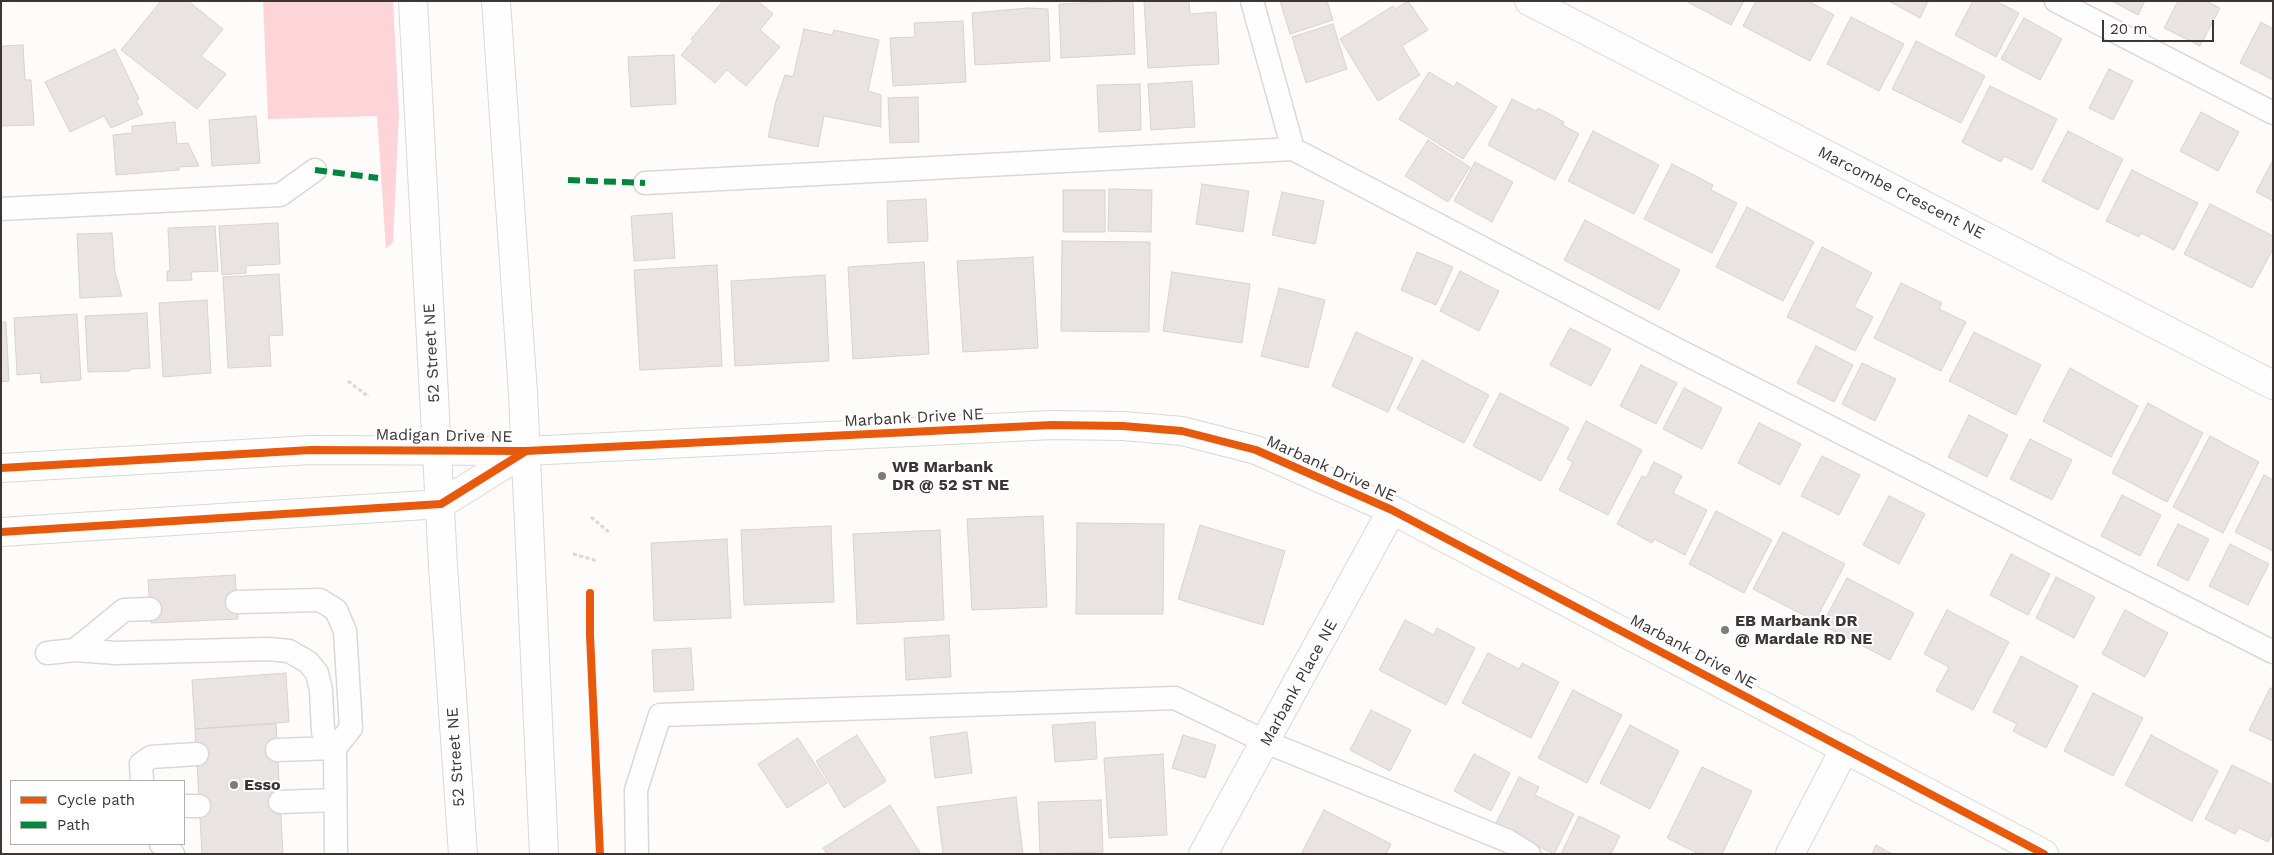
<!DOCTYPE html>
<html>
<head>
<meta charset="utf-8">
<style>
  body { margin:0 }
  #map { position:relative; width:2274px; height:855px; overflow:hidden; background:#fefbfb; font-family:"Work Sans",sans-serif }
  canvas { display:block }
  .frame { position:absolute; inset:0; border:2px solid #3c3435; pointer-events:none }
  .legend { position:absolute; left:10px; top:780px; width:175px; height:65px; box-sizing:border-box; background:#fff; border:1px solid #b1aeae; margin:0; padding:6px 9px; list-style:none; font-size:15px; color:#3c3435 }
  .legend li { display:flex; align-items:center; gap:10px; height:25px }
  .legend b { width:25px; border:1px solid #b1aeae }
  .scale { position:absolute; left:2102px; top:20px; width:112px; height:22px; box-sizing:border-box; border:2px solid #3c3435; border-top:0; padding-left:6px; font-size:15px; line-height:18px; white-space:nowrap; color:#3c3435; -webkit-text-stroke:4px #fff; paint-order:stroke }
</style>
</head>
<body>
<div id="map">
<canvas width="2274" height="855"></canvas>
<div class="frame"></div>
<ul class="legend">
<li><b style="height:6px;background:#e8590c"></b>Cycle path</li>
<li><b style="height:6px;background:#00873e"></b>Path</li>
</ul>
<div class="scale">20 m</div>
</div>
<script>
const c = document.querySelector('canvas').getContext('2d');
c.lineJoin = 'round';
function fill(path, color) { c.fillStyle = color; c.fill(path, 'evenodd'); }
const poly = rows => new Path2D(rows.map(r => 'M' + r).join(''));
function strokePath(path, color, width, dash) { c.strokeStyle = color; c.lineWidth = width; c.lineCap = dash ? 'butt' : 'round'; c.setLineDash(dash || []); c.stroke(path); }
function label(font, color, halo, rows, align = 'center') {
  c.font = font + ' "Work Sans",sans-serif'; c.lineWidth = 4; c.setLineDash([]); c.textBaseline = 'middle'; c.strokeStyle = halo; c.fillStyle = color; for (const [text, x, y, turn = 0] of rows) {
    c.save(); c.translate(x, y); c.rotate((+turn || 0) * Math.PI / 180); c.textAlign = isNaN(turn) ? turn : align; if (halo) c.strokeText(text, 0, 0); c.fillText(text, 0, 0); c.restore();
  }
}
const green = poly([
  [263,1,393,1,399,113,393,242,386,249,377,116,268,119]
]);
const building = poly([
  [161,1,188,1,223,29,201,56,226,74,197,109,121,50,161,1],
  [723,1,758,1,773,14,760,30,780,47,746,86,727,70,715,83,681,55,693,41,691,39,723,1],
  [1133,1,1135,54,1061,58,1059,4,1133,1],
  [1144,1,1189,1,1190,14,1216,12,1219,64,1148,68,1144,1],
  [1280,1,1327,1,1333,20,1290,34,1280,1],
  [1408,1,1428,30,1402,46,1420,75,1378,101,1340,39,1393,6,1395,9,1408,1],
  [1686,1,1744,1,1731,25,1686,1],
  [1756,1,1808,1,1834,15,1810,61,1743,26,1756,1],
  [1889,1,1928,1,1920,18,1889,1],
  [1973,1,1996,1,2019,13,1996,57,1955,35,1973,1],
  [2112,1,2145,1,2138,15,2112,1],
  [2178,1,2206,1,2220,8,2200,46,2164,28,2178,1],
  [1028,8,1048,9,1050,61,975,65,972,13,1028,8],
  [1851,17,1904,44,1879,91,1827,64,1851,17],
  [2024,18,2062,39,2040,80,2001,59,2024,18],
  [963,21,966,82,893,86,890,38,915,37,914,23,963,21],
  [2261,22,2273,29,2273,80,2240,63,2261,22],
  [1333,24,1347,69,1306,83,1292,37,1333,24],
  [804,29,832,35,834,30,879,40,868,91,881,95,881,127,824,116,818,147,768,137,776,101,785,75,793,77,804,29],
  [1916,41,1985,76,1961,123,1892,89,1916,41],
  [23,45,25,80,31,80,34,125,1,126,1,46,23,45],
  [115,49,139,99,136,100,143,114,111,128,104,116,70,132,45,82,115,49],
  [674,55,676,104,631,107,628,57,674,55],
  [2109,69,2133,81,2113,120,2089,108,2109,69],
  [1429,72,1454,87,1457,82,1497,107,1463,159,1399,119,1429,72],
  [1192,81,1195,127,1151,130,1148,84,1192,81],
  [1140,84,1141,130,1099,132,1097,85,1140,84],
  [1990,86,2057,119,2032,170,2004,156,2001,162,1962,142,1990,86],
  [918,97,919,142,890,143,888,98,918,97],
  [1512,99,1536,111,1538,108,1564,122,1563,125,1579,134,1555,180,1488,145,1512,99],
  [2201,112,2239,132,2218,171,2180,151,2201,112],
  [256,116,260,163,212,166,209,120,256,116],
  [175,122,177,144,188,143,199,166,179,167,179,170,116,175,113,135,132,133,132,126,175,122],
  [1593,131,1659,165,1634,214,1568,181,1593,131],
  [2068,131,2123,159,2098,210,2042,181,2068,131],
  [1428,140,1470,167,1448,202,1405,176,1428,140],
  [2273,160,2273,201,2256,192,2273,160],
  [1475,162,1513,182,1492,222,1454,201,1475,162],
  [1672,164,1713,185,1711,190,1737,203,1712,253,1644,219,1672,164],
  [2132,170,2198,203,2174,250,2141,233,2139,237,2106,221,2132,170],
  [1202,184,1249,191,1243,232,1196,224,1202,184],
  [1109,189,1152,190,1151,232,1108,231,1109,189],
  [1063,190,1105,190,1105,232,1063,232,1063,190],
  [1282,192,1324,201,1315,244,1272,235,1282,192],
  [926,199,928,241,888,243,887,201,926,199],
  [2210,204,2273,236,2273,249,2252,288,2184,254,2210,204],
  [1747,207,1814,242,1783,301,1716,267,1747,207],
  [672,213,675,258,634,261,631,216,672,213],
  [1585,220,1680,270,1659,310,1564,260,1585,220],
  [278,223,280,264,246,266,246,273,222,275,219,226,278,223],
  [215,226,218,271,191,272,192,280,167,281,167,271,170,271,168,228,215,226],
  [112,233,115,272,122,296,80,298,77,234,112,233],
  [1062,241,1150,242,1149,332,1061,331,1062,241],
  [1822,247,1872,273,1854,307,1873,317,1855,351,1787,317,1822,247],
  [1417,252,1453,267,1436,305,1401,290,1417,252],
  [1033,257,1038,348,963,352,957,261,1033,257],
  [924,262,929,354,853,359,848,267,924,262],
  [717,265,722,366,640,370,634,270,717,265],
  [1460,271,1499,291,1479,331,1440,311,1460,271],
  [1172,272,1250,284,1242,343,1163,331,1172,272],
  [279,274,283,335,269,336,271,366,228,368,223,277,279,274],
  [825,275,829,361,735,366,731,281,825,275],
  [1901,283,1942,303,1939,309,1966,322,1941,371,1874,338,1901,283],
  [1279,288,1325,300,1308,368,1261,356,1279,288],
  [207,300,211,373,163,377,159,303,207,300],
  [147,313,150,368,130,369,130,371,88,372,85,316,147,313],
  [77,314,81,380,41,383,40,373,17,375,14,318,77,314],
  [1,322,6,322,9,381,1,382,1,322],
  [1570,328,1611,349,1591,386,1550,365,1570,328],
  [1356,332,1413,358,1388,412,1332,386,1356,332],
  [1974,332,2041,365,2016,415,1949,381,1974,332],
  [1816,346,1853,365,1834,402,1797,383,1816,346],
  [1422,360,1489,395,1464,443,1397,409,1422,360],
  [1862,363,1896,379,1875,421,1842,404,1862,363],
  [1641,365,1677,383,1656,424,1620,406,1641,365],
  [2070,368,2138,406,2111,457,2043,421,2070,368],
  [1684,388,1722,408,1702,449,1663,429,1684,388],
  [1500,393,1569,428,1541,481,1473,446,1500,393],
  [2148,403,2203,433,2167,502,2112,473,2148,403],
  [1969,415,2008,435,1987,477,1948,457,1969,415],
  [1586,421,1642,450,1608,515,1559,490,1573,462,1567,459,1586,421],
  [1759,423,1801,444,1780,485,1738,463,1759,423],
  [2210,436,2259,462,2223,533,2173,507,2210,436],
  [2030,439,2072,460,2052,500,2010,479,2030,439],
  [1822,456,1860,475,1839,515,1801,496,1822,456],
  [1654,462,1682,476,1673,493,1707,510,1685,555,1654,539,1652,543,1617,524,1642,476,1646,478,1654,462],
  [2264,475,2273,480,2273,551,2235,532,2264,475],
  [2122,495,2161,515,2140,556,2101,536,2122,495],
  [1889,496,1925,514,1899,564,1863,545,1889,496],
  [1716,511,1772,540,1744,593,1689,564,1716,511],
  [1043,516,1047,607,972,610,967,519,1043,516],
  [1077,523,1164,524,1163,614,1076,614,1077,523],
  [2178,524,2209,539,2188,581,2157,565,2178,524],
  [1200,525,1285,551,1263,625,1178,599,1200,525],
  [831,526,834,602,744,605,741,530,831,526],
  [940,530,944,620,857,624,853,534,940,530],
  [1783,532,1845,564,1815,621,1753,589,1783,532],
  [727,539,731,618,654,621,651,543,727,539],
  [2230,544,2269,564,2248,605,2209,586,2230,544],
  [2011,554,2050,574,2028,615,1990,595,2011,554],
  [235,575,238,619,151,623,148,580,235,575],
  [2056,577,2095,597,2074,638,2036,618,2056,577],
  [1847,578,1914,613,1890,660,1822,625,1847,578],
  [1947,610,2009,642,1973,710,1936,691,1949,667,1924,654,1947,610],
  [2125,610,2168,633,2145,677,2102,654,2125,610],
  [1405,620,1434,635,1437,628,1475,648,1446,705,1379,670,1405,620],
  [949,635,951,677,906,680,904,638,949,635],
  [691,648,694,690,654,692,652,650,691,648],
  [1488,653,1519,669,1522,663,1559,682,1531,738,1462,703,1488,653],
  [2021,656,2078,686,2046,748,2013,731,2017,724,1993,712,2021,656],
  [286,673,289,722,195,729,192,680,286,673],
  [2270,688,2273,689,2273,741,2249,730,2270,688],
  [1573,690,1622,715,1587,783,1538,758,1573,690],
  [2093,693,2143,718,2113,776,2064,751,2093,693],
  [1371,710,1411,730,1390,771,1350,750,1371,710],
  [1095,722,1097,759,1055,762,1052,725,1095,722],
  [276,724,283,854,202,854,195,729,276,724],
  [1630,725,1679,751,1650,809,1600,783,1630,725],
  [967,732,972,773,935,778,930,737,967,732],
  [857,735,886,781,844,808,816,761,857,735],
  [1183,735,1216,745,1205,778,1172,768,1183,735],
  [2151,735,2218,771,2192,821,2125,785,2151,735],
  [798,738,827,783,787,808,758,764,798,738],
  [1163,754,1167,835,1109,838,1104,758,1163,754],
  [1474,754,1510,773,1491,811,1454,791,1474,754],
  [2232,765,2273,785,2273,832,2268,842,2239,828,2235,834,2205,819,2232,765],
  [1702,767,1752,791,1722,854,1699,854,1667,838,1702,767],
  [1519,777,1539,787,1535,795,1574,814,1554,854,1495,825,1519,777],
  [1016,797,1023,854,943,854,937,807,1016,797],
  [1101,800,1103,852,1040,854,1038,802,1101,800],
  [890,805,921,854,827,854,823,848,890,805],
  [1324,810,1391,844,1386,854,1301,854,1324,810],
  [1579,816,1620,836,1611,854,1561,854,1579,816],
  [1876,845,1892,854,1872,854,1876,845]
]);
const path = poly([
  [348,381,369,397],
  [591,517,611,534],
  [573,554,598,561]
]);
const service = poly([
  [1252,1,1293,149],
  [2056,1,2273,113],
  [645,183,1293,149,1676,349,2273,652],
  [1,209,280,195,315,170],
  [237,602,320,600,336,610,345,631,351,728,335,748,277,750],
  [75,650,124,610,150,609],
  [47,653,75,650,116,653,268,649,289,651,308,662,317,673,321,690,323,732,335,748,336,854],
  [142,781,141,764,151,757,197,754],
  [280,802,335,800],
  [184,806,199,806],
  [161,844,173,854],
  [637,854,636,790,660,715,1175,698,1266,742,1508,841,1529,854]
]);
const minor = poly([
  [1529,1,2273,385],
  [1203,854,1392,510],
  [1790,854,1845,748]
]);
const tertiary = poly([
  [1,468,311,450,526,451,1052,425,1123,426,1182,431,1256,450,1392,510,2044,854],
  [1,532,441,504,526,451]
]);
const secondary = poly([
  [413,1,443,566,463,854],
  [496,1,523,393,544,854]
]);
const quiet = poly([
  [315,170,378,178],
  [568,180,645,183]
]);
const cycleway = poly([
  [1,468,311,450,526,451,1052,425,1123,426,1182,431,1256,450,1392,510,2044,854],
  [1,532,441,504,526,451],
  [590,593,590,635,600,854]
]);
const markers = [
  [882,476,5,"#807a7a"],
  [1725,630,5,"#807a7a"],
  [234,785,5,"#807a7a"]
];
const streetNames = [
  ["Marcombe Crescent NE",1901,193,27],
  ["52 Street NE",432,353,-93],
  ["Marbank Drive NE",914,418,-3],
  ["Madigan Drive NE",444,436,1],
  ["Marbank Drive NE",1331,469,24],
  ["Marbank Drive NE",1693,652,28],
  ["Marbank Place NE",1299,683,-61],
  ["52 Street NE",456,757,-94]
];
const poiNames = [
  ["WB Marbank",892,467],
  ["DR @ 52 ST NE",892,485],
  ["EB Marbank DR",1735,621],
  ["@ Mardale RD NE",1735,639],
  ["Esso",244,785]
];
fill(green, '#fdd5d9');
fill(building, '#e9e3e3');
strokePath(building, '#d8d3d3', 1);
strokePath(service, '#dcd7d7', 25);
strokePath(minor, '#dcd7d7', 30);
strokePath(tertiary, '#dcd7d7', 30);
strokePath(secondary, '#dcd7d7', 30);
strokePath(path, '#dad9d9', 3, [4, 2.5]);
strokePath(service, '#fffefe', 22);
strokePath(minor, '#fffefe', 28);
strokePath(tertiary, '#fffefe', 28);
strokePath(secondary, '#fffefe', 28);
strokePath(quiet, '#00873e', 6, [12, 6]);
strokePath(cycleway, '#e8590c', 8);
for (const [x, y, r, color] of markers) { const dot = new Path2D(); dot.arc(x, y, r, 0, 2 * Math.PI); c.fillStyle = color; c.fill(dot); strokePath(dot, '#fff', 2); }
label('16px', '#3c3435', '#fff', streetNames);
label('bold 16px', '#3c3435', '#fff', poiNames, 'left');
</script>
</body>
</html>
